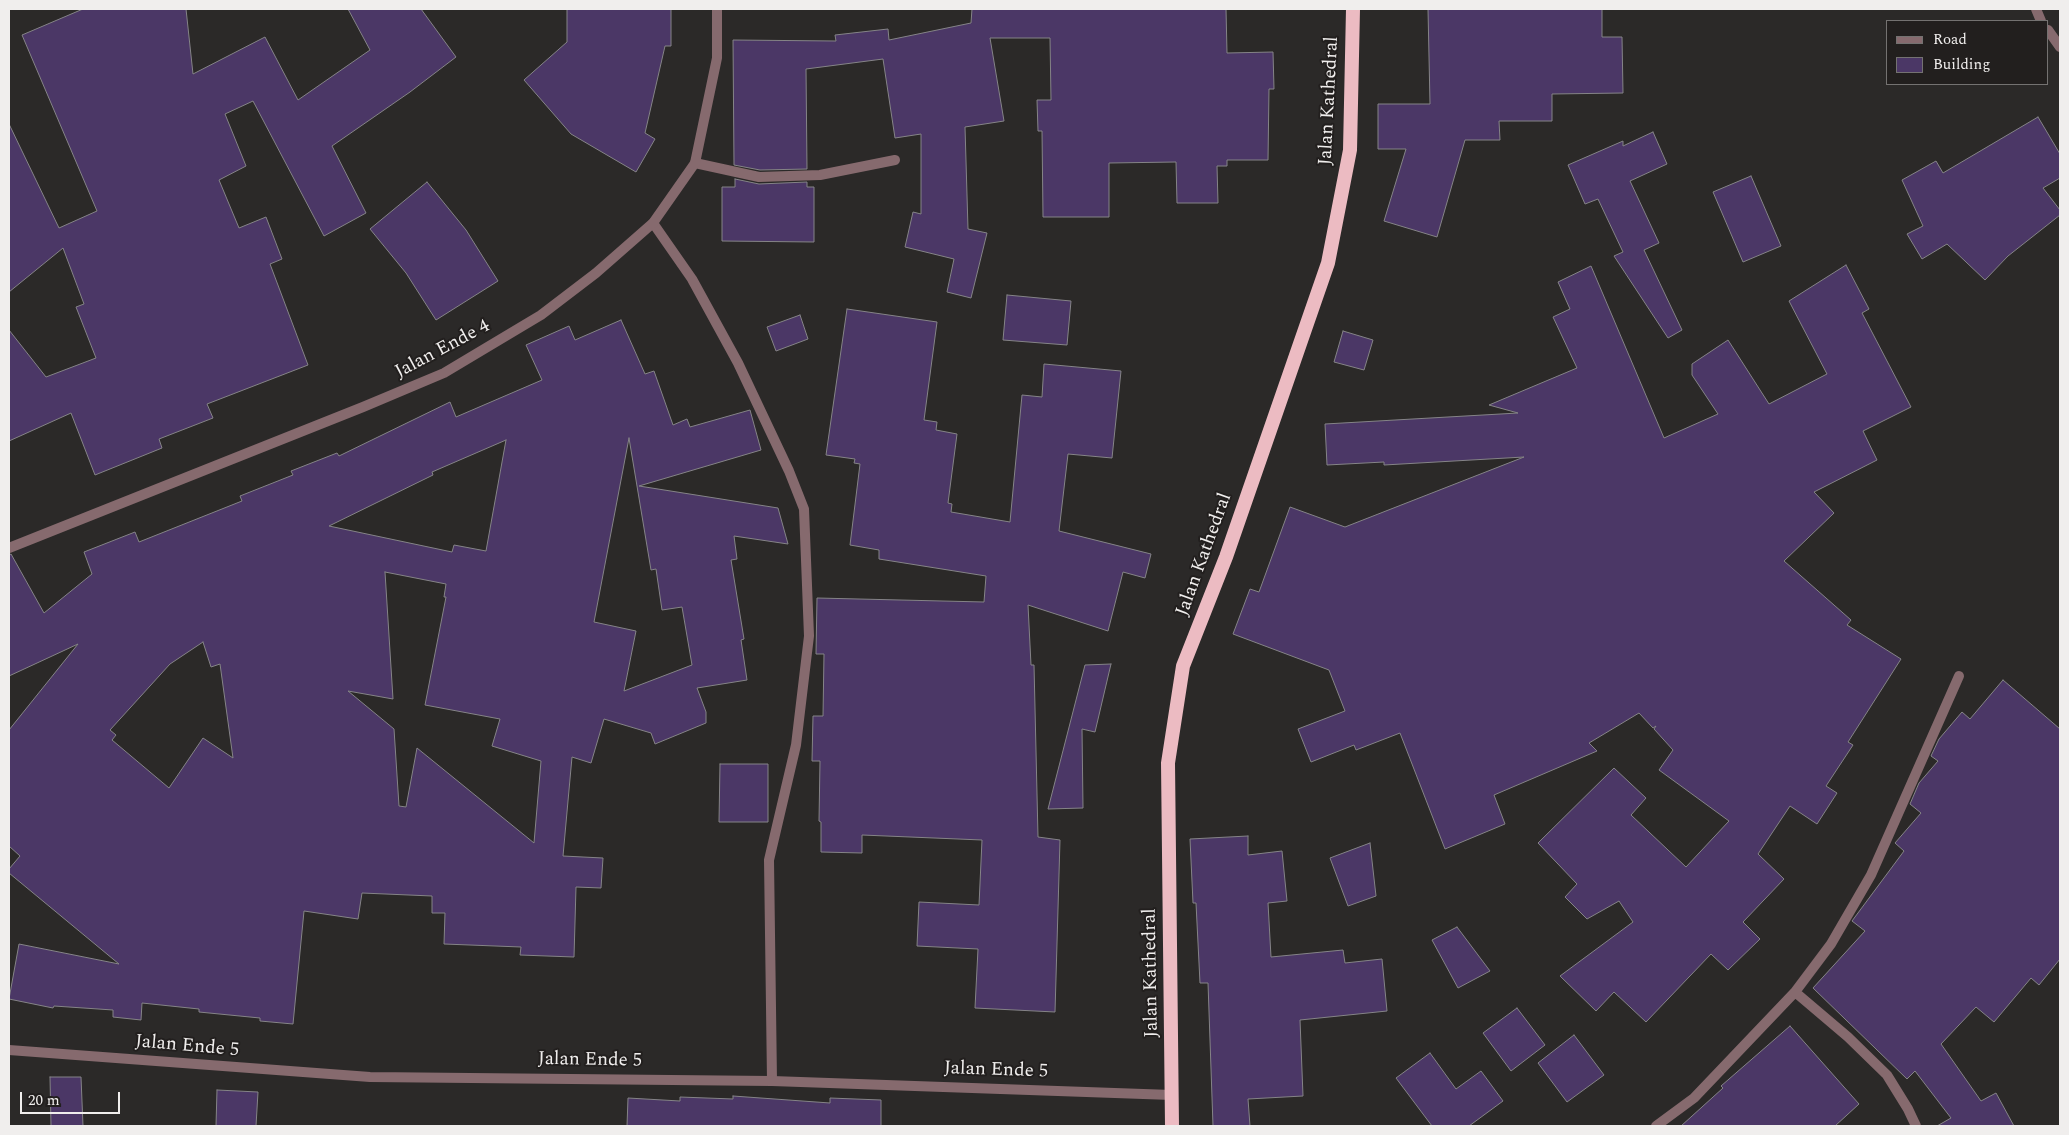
<!DOCTYPE html>
<html>
<head>
<meta charset="utf-8">
<style>
  body { margin:0 }
  #map { position:relative; width:2069px; height:1135px; overflow:hidden; background:#2b2928; font-family:Spectral,serif }
  canvas { display:block }
  .frame { position:absolute; inset:0; border:10px solid #f0eeed; pointer-events:none }
  .legend { position:absolute; left:1886px; top:20px; width:162px; height:65px; box-sizing:border-box; background:#221f1e; border:1px solid #747271; margin:0; padding:6px 9px; list-style:none; font-size:15px; color:#f0eeed }
  .legend li { display:flex; align-items:center; gap:10px; height:25px }
  .legend b { width:25px; border:1px solid #747271 }
  .scale { position:absolute; left:20px; top:1092px; width:100px; height:22px; box-sizing:border-box; border:2px solid #f0eeed; border-top:0; padding-left:6px; font-size:15px; line-height:18px; white-space:nowrap; color:#f0eeed; -webkit-text-stroke:4px #221f1e; paint-order:stroke }
</style>
</head>
<body>
<div id="map">
<canvas width="2069" height="1135"></canvas>
<div class="frame"></div>
<ul class="legend">
<li><b style="height:6px;background:#866a6e"></b>Road</li>
<li><b style="height:14px;background:#4b3766"></b>Building</li>
</ul>
<div class="scale">20 m</div>
</div>
<script>
const c = document.querySelector('canvas').getContext('2d');
c.lineJoin = 'round';
function fill(path, color) { c.fillStyle = color; c.fill(path, 'evenodd'); }
const poly = rows => new Path2D(rows.map(r => 'M' + r).join(''));
function strokePath(path, color, width, dash) { c.strokeStyle = color; c.lineWidth = width; c.lineCap = dash ? 'butt' : 'round'; c.setLineDash(dash || []); c.stroke(path); }
function label(font, color, halo, rows, align = 'center') {
  c.font = font + ' Spectral,serif'; c.lineWidth = 4; c.setLineDash([]); c.textBaseline = 'middle'; c.strokeStyle = halo; c.fillStyle = color; for (const [text, x, y, turn = 0] of rows) {
    c.save(); c.translate(x, y); c.rotate((+turn || 0) * Math.PI / 180); c.textAlign = isNaN(turn) ? turn : align; if (halo) c.strokeText(text, 0, 0); c.fillText(text, 0, 0); c.restore();
  }
}
const building = poly([
  [83,9,186,9,193,74,265,37,298,100,370,50,348,9,421,9,456,57,410,92,332,146,366,213,324,236,253,101,225,114,246,166,219,180,239,228,266,217,282,259,270,264,308,365,207,404,213,418,159,439,162,448,95,475,71,413,9,441,9,330,46,377,96,358,76,307,84,304,63,248,9,292,9,124,59,228,97,211,22,35,83,9],
  [567,9,671,9,671,46,665,46,645,133,655,139,636,172,571,134,524,80,567,42,567,9],
  [972,9,1226,9,1227,53,1273,52,1274,89,1269,89,1268,160,1227,160,1227,166,1217,166,1218,203,1177,203,1176,162,1109,163,1109,217,1043,217,1042,131,1038,131,1037,100,1051,100,1050,38,990,38,1004,121,965,127,968,229,987,233,971,298,947,292,954,259,905,247,913,212,921,214,921,134,895,138,883,59,806,69,807,169,760,170,734,165,733,40,836,41,835,35,888,29,889,40,971,23,972,9],
  [1428,9,1602,9,1602,37,1622,37,1623,93,1552,94,1552,121,1499,121,1500,140,1465,140,1437,237,1384,221,1406,149,1378,149,1378,104,1430,104,1428,9],
  [2038,117,2060,154,2060,178,2043,188,2060,210,2060,215,2008,256,1985,280,1947,244,1922,259,1907,234,1923,226,1902,180,1936,161,1943,173,2038,117],
  [1653,132,1667,164,1630,181,1659,243,1644,250,1682,330,1668,338,1614,256,1623,252,1598,199,1585,204,1568,165,1623,141,1623,146,1653,132],
  [1751,176,1781,246,1743,262,1713,192,1751,176],
  [735,179,759,184,807,182,807,187,814,187,814,242,722,241,722,187,735,187,735,179],
  [427,182,466,230,498,281,436,320,406,273,370,229,427,182],
  [1846,265,1869,309,1862,313,1911,407,1863,431,1877,460,1814,492,1834,513,1784,561,1851,620,1847,625,1901,659,1848,742,1853,745,1826,786,1837,793,1817,824,1790,806,1758,854,1784,879,1743,922,1760,939,1728,970,1711,954,1646,1022,1614,992,1596,1011,1560,976,1633,922,1619,901,1587,919,1565,897,1577,884,1538,843,1614,768,1646,798,1631,815,1686,867,1729,821,1659,770,1673,750,1654,729,1656,726,1653,728,1639,713,1589,743,1597,751,1494,795,1505,824,1445,849,1400,733,1356,750,1354,745,1311,762,1298,729,1345,711,1329,670,1233,634,1250,589,1259,592,1290,507,1345,527,1524,457,1384,465,1384,462,1327,465,1325,424,1518,413,1489,405,1577,368,1553,317,1570,309,1558,282,1591,266,1664,438,1718,414,1692,375,1692,364,1728,340,1769,404,1827,374,1789,301,1846,265],
  [1007,295,1071,301,1067,345,1003,340,1007,295],
  [847,309,937,322,924,420,937,422,936,430,957,434,948,503,952,504,951,512,1010,522,1022,395,1042,397,1044,364,1121,371,1112,458,1068,454,1059,531,1151,554,1145,578,1123,572,1108,631,1028,605,1031,665,1034,665,1038,837,1060,840,1055,1012,975,1008,978,949,917,946,919,902,979,905,982,840,862,835,862,853,821,852,821,822,819,821,820,761,812,761,813,716,823,716,824,654,816,654,817,598,984,602,986,576,879,559,879,550,850,545,860,464,854,463,855,459,826,455,847,309],
  [800,315,808,339,776,351,767,327,800,315],
  [621,320,645,374,654,371,673,425,687,419,690,427,750,410,761,450,639,486,778,508,788,544,734,536,737,559,731,560,744,639,741,640,747,680,697,688,706,712,706,723,655,744,651,733,604,719,591,763,572,757,563,856,603,858,601,888,576,887,574,957,520,955,521,947,444,944,445,913,432,913,432,896,362,893,358,919,304,911,293,1024,260,1021,260,1018,199,1012,199,1009,142,1003,141,1020,113,1017,113,1010,54,1006,53,1008,9,999,19,944,119,964,9,873,9,869,20,856,9,846,9,730,78,644,9,676,9,555,11,554,44,613,92,574,84,552,135,532,139,542,242,501,240,496,293,475,291,471,337,453,339,456,450,402,456,417,542,380,526,345,569,326,575,340,621,320],
  [629,438,651,570,656,569,662,610,682,607,692,665,624,691,636,631,594,622,629,438],
  [506,440,486,551,454,545,452,552,329,526,433,475,432,472,506,440],
  [385,572,446,584,444,597,446,597,425,705,500,719,492,746,541,761,534,843,417,748,406,807,399,806,394,729,348,691,393,699,385,572],
  [203,642,211,667,220,664,233,758,203,738,169,788,112,740,116,735,110,730,170,664,203,642],
  [1343,331,1373,340,1364,370,1334,362,1343,331],
  [1111,664,1095,732,1082,729,1083,808,1048,809,1085,665,1111,664],
  [2003,680,2060,729,2060,959,2039,985,2031,978,1994,1022,1976,1007,1941,1044,1981,1101,1996,1093,2014,1126,1937,1126,1951,1118,1915,1071,1907,1079,1813,988,1865,931,1852,921,1904,851,1895,843,1921,813,1910,804,1919,783,1938,761,1931,756,1939,739,1962,712,1970,719,2003,680],
  [720,764,768,764,768,822,719,822,720,764],
  [1248,836,1248,855,1282,851,1287,901,1268,903,1271,957,1343,950,1345,963,1382,959,1387,1011,1300,1020,1303,1096,1248,1099,1250,1126,1213,1126,1208,983,1200,983,1196,903,1193,903,1190,839,1248,836],
  [1370,843,1376,896,1348,906,1330,858,1370,843],
  [1457,927,1490,971,1458,988,1432,940,1457,927],
  [1517,1008,1545,1045,1511,1071,1483,1033,1517,1008],
  [1790,1026,1859,1104,1835,1126,1681,1126,1723,1088,1721,1086,1790,1026],
  [1574,1035,1604,1075,1567,1102,1538,1063,1574,1035],
  [1430,1053,1456,1089,1481,1071,1503,1101,1469,1126,1432,1126,1396,1078,1430,1053],
  [50,1077,81,1077,83,1126,51,1126,50,1077],
  [217,1090,258,1092,256,1126,216,1126,217,1090],
  [733,1096,830,1103,830,1098,881,1100,881,1126,627,1126,628,1098,680,1101,680,1097,733,1099,733,1096]
]);
const minor = poly([
  [695,163,759,177,820,175,895,160],
  [653,223,692,279,738,363,789,471,804,509,809,636,796,745,769,860,772,1081],
  [1795,992,1831,944,1871,875,1959,676],
  [1656,1126,1694,1098,1795,992,1848,1037,1887,1075,1908,1109,1916,1126]
]);
const tertiary = poly([
  [2036,9,2041,21],
  [2048,30,2060,47],
  [9,548,363,407,444,373,541,315,596,273,653,223,695,163,717,58,717,9],
  [9,1050,370,1077,772,1081,1172,1095]
]);
const trunk = poly([
  [1172,1126,1168,763,1183,666,1226,557,1328,263,1350,150,1353,9]
]);
const streetNames = [
  ["Jalan Kathedral",1330,101,-87],
  ["Jalan Ende 4",443,350,-28],
  ["Jalan Kathedral",1205,555,-70],
  ["Jalan Kathedral",1152,973,-91],
  ["Jalan Ende 5",187,1047,5],
  ["Jalan Ende 5",590,1061,1],
  ["Jalan Ende 5",996,1071,2]
];
fill(building, '#4b3766');
strokePath(building, '#858487', 1);
strokePath(minor, '#866a6e', 10);
strokePath(tertiary, '#866a6e', 10);
strokePath(trunk, '#ecbbc2', 14);
label('19px', '#f0eeed', '#221f1e', streetNames);
</script>
</body>
</html>
